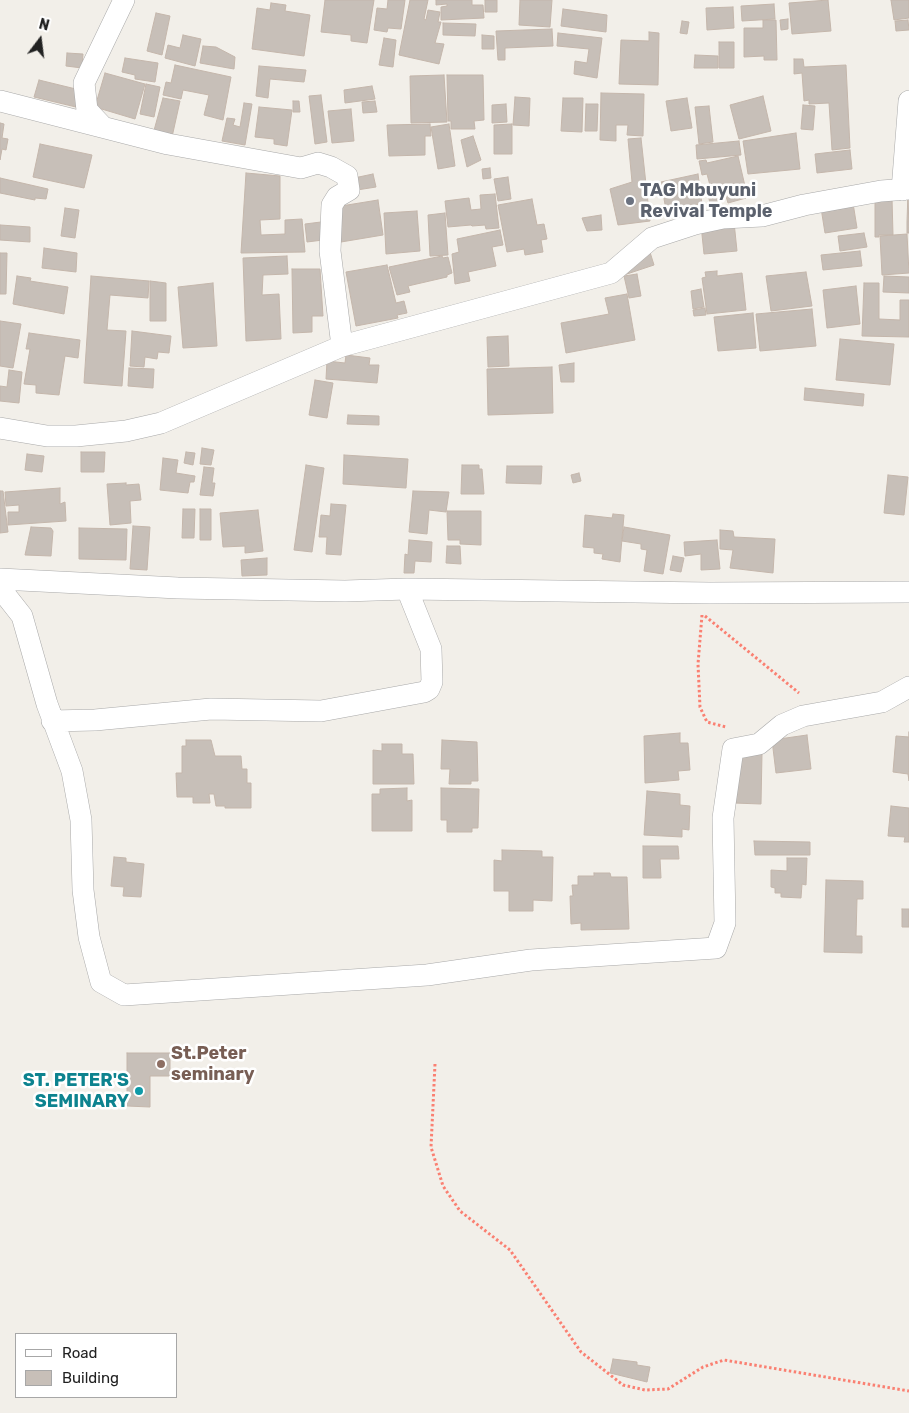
<!DOCTYPE html>
<html>
<head>
<meta charset="utf-8">
<style>
  body { margin:0 }
  #map { position:relative; width:909px; height:1413px; overflow:hidden; background:#f2efe9; font-family:Rubik,sans-serif }
  canvas { display:block }
  .legend { position:absolute; left:15px; top:1333px; width:162px; height:65px; box-sizing:border-box; background:#fff; border:1px solid #a7a7a7; margin:0; padding:6px 9px; list-style:none; font-size:15px; color:#222 }
  .legend li { display:flex; align-items:center; gap:10px; height:25px }
  .legend b { width:25px; border:1px solid #a7a7a7 }
  .north { position:absolute; left:15px; top:15px; width:50px; height:50px; -webkit-text-stroke:4px #fff; paint-order:stroke; rotate:15deg; font-size:14px; font-weight:700; line-height:20px; text-align:center; color:#222 }
  .north::after { content:''; display:block; margin:auto; width:18px; height:22px; background:#222; clip-path:polygon(50% 0,100% 100%,50% 72%,0 100%) }
</style>
</head>
<body>
<div id="map">
<canvas width="909" height="1413"></canvas>
<ul class="legend">
<li><b style="height:6px;background:#fff"></b>Road</li>
<li><b style="height:14px;background:#c7bfb8"></b>Building</li>
</ul>
<div class="north">N</div>
</div>
<script>
const c = document.querySelector('canvas').getContext('2d');
c.lineJoin = 'round';
function fill(path, color) { c.fillStyle = color; c.fill(path, 'evenodd'); }
const poly = rows => new Path2D(rows.map(r => 'M' + r).join(''));
function strokePath(path, color, width, dash) { c.strokeStyle = color; c.lineWidth = width; c.lineCap = dash ? 'butt' : 'round'; c.setLineDash(dash || []); c.stroke(path); }
function label(font, color, halo, rows, align = 'center') {
  c.font = font + ' Rubik,sans-serif'; c.lineWidth = 5; c.setLineDash([]); c.textBaseline = 'middle'; c.strokeStyle = halo; c.fillStyle = color; for (const [text, x, y, turn = 0] of rows) {
    c.save(); c.translate(x, y); c.rotate((+turn || 0) * Math.PI / 180); c.textAlign = isNaN(turn) ? turn : align; if (halo) c.strokeText(text, 0, 0); c.fillText(text, 0, 0); c.restore();
  }
}
const building = poly([
  [325,0,374,0,367,43,351,41,351,35,321,32,325,0],
  [388,0,405,0,401,29,388,28,387,32,374,30,377,8,387,9,388,0],
  [410,0,428,0,424,19,426,20,428,10,440,12,438,22,441,22,435,43,444,44,439,64,399,55,410,0],
  [436,0,472,0,472,5,483,5,484,18,441,20,441,7,447,6,447,4,436,5,436,0],
  [485,0,497,0,497,12,485,12,485,0],
  [520,0,552,0,550,27,519,25,520,0],
  [828,0,831,31,792,34,789,3,828,0],
  [891,0,909,0,909,18,894,20,891,0],
  [271,3,286,5,285,11,310,15,304,56,252,49,257,8,270,10,271,3],
  [774,4,775,19,742,21,741,6,774,4],
  [733,7,734,28,707,30,706,8,733,7],
  [563,9,607,15,606,32,561,26,563,9],
  [156,13,170,16,162,55,147,51,156,13],
  [788,19,788,29,781,30,780,20,788,19],
  [763,20,776,20,777,60,764,60,764,56,744,57,744,28,763,28,763,20],
  [908,20,909,30,896,31,895,21,908,20],
  [682,21,689,22,687,34,680,33,682,21],
  [443,23,476,24,475,36,443,35,443,23],
  [552,29,553,46,505,48,505,60,498,60,496,31,552,29],
  [649,32,659,33,658,85,619,84,621,40,649,41,649,32],
  [558,33,602,38,597,78,574,74,575,61,587,63,589,49,557,46,558,33],
  [183,35,201,39,195,66,165,58,168,45,180,48,183,35],
  [482,35,494,36,494,49,482,49,482,35],
  [384,38,396,40,393,67,379,65,384,38],
  [719,42,734,42,734,68,719,68,719,42],
  [203,46,216,47,235,57,234,69,200,63,203,46],
  [67,53,83,54,82,68,66,66,67,53],
  [695,55,718,56,718,68,694,68,695,55],
  [125,58,158,63,155,82,135,79,135,75,122,72,125,58],
  [794,59,803,59,804,67,846,65,850,148,832,150,829,103,809,104,809,100,804,101,802,73,794,74,794,59],
  [175,65,231,77,223,120,204,115,209,95,183,90,181,99,163,95,166,82,171,83,175,65],
  [259,66,306,70,304,82,270,79,268,98,256,96,259,66],
  [105,73,145,84,135,119,95,107,105,73],
  [444,75,447,122,411,123,410,76,444,75],
  [447,75,483,75,484,120,474,121,475,129,451,129,451,121,448,121,447,75],
  [39,80,80,90,76,107,34,97,39,80],
  [146,84,160,87,154,117,140,114,146,84],
  [372,86,375,99,345,103,344,90,372,86],
  [601,93,644,94,643,136,627,135,628,125,616,125,616,141,600,140,601,93],
  [321,95,327,142,315,144,309,96,321,95],
  [763,96,771,131,739,139,730,105,763,96],
  [515,97,530,98,529,126,513,125,515,97],
  [163,98,180,101,172,137,153,134,163,98],
  [563,98,583,98,582,132,561,131,563,98],
  [687,98,692,128,671,131,666,101,687,98],
  [293,101,299,101,300,112,293,112,293,101],
  [375,101,377,112,363,113,362,102,375,101],
  [244,103,252,104,245,145,222,141,227,118,235,119,233,125,240,127,244,103],
  [506,104,507,122,492,123,492,105,506,104],
  [586,104,598,104,597,131,585,131,586,104],
  [803,105,815,106,813,130,801,129,803,105],
  [709,106,713,142,699,144,695,107,709,106],
  [259,107,292,110,287,146,274,144,274,139,255,137,259,107],
  [351,109,354,141,332,143,328,111,351,109],
  [0,123,4,124,2,138,8,139,6,150,2,149,0,160,0,123],
  [430,124,431,136,425,136,425,155,389,156,387,125,430,124],
  [449,124,455,166,438,169,431,127,449,124],
  [512,124,512,154,494,154,494,125,512,124],
  [796,133,800,169,748,174,743,141,796,133],
  [473,136,481,160,467,167,461,140,473,136],
  [641,138,650,221,618,225,610,189,632,182,628,139,641,138],
  [739,141,741,155,697,159,696,145,739,141],
  [40,144,92,155,84,188,33,177,40,144],
  [850,150,852,169,817,173,815,154,850,150],
  [738,156,745,186,712,193,707,174,702,175,699,161,706,160,707,163,738,156],
  [490,168,491,178,483,179,482,169,490,168],
  [246,173,280,176,280,219,260,220,261,235,285,234,285,220,302,219,305,252,241,253,246,173],
  [373,174,376,187,357,190,354,178,373,174],
  [698,174,702,204,666,210,661,182,698,174],
  [508,177,511,199,498,201,494,179,508,177],
  [0,178,48,189,46,199,35,198,35,200,0,193,0,178],
  [743,188,746,198,728,203,725,193,743,188],
  [908,192,909,233,907,233,907,222,908,192],
  [715,193,718,201,710,203,708,195,715,193],
  [495,194,499,228,486,229,485,225,472,226,471,225,448,227,445,201,469,198,471,210,481,209,480,195,495,194],
  [892,198,893,235,879,235,879,237,875,237,875,199,892,198],
  [532,199,537,225,544,224,547,239,541,240,543,252,525,255,524,249,507,252,498,205,532,199],
  [378,200,383,235,341,242,335,207,378,200],
  [853,203,857,228,825,233,821,208,853,203],
  [65,208,79,210,75,238,61,236,65,208],
  [417,211,420,251,386,254,384,213,417,211],
  [445,213,448,255,430,256,428,215,445,213],
  [601,215,602,230,587,231,582,218,601,215],
  [321,222,323,240,307,242,305,224,321,222],
  [734,222,737,251,704,254,701,225,734,222],
  [0,225,30,227,30,242,0,240,0,225],
  [500,230,503,245,492,247,496,266,468,272,470,281,455,284,452,254,459,252,457,239,500,230],
  [864,233,867,247,840,251,838,236,864,233],
  [907,234,909,273,882,275,880,236,907,234],
  [44,248,77,253,76,272,42,268,44,248],
  [649,249,654,265,624,275,649,249],
  [860,251,862,266,823,270,821,255,860,251],
  [0,253,7,253,6,294,0,294,0,253],
  [287,256,288,274,263,275,262,295,279,294,281,339,246,341,243,258,287,256],
  [442,256,443,258,448,257,452,273,447,275,447,277,408,286,410,292,397,295,389,267,442,256],
  [387,265,396,303,404,301,407,313,397,315,398,318,356,326,346,272,387,265],
  [292,269,320,269,323,316,312,316,312,332,293,333,292,269],
  [717,271,717,276,742,273,746,310,707,314,702,278,706,277,705,272,717,271],
  [806,272,812,306,771,311,766,276,806,272],
  [637,274,641,296,629,298,624,276,637,274],
  [17,276,31,278,30,281,68,287,64,314,13,304,17,276],
  [91,276,149,281,148,298,110,295,107,330,126,331,122,386,84,383,91,276],
  [884,276,909,277,909,293,883,292,884,276],
  [150,281,166,283,166,321,150,321,150,281],
  [213,283,217,346,183,348,178,287,213,283],
  [864,283,879,283,879,319,900,320,900,300,909,300,909,337,862,336,864,283],
  [856,286,860,324,827,328,823,290,856,286],
  [701,289,704,307,693,309,691,291,701,289],
  [627,294,635,340,566,353,561,323,609,314,605,298,627,294],
  [705,308,706,315,694,316,693,310,705,308],
  [812,309,816,346,760,351,756,314,812,309],
  [753,313,756,348,718,351,714,317,753,313],
  [0,321,21,324,13,368,0,366,0,321],
  [132,331,171,336,169,353,158,352,157,359,145,357,144,367,130,366,132,331],
  [29,333,80,340,78,358,65,356,59,395,36,393,36,385,24,384,30,349,26,349,29,333],
  [508,336,509,366,488,367,487,337,508,336],
  [840,339,894,344,890,385,836,380,840,339],
  [346,355,370,358,369,365,379,365,377,383,326,379,327,361,345,363,346,355],
  [574,363,574,382,561,382,559,365,574,363],
  [552,367,553,413,488,415,487,369,552,367],
  [129,368,154,369,153,388,128,386,129,368],
  [9,370,22,372,19,403,0,401,0,386,7,387,9,370],
  [315,380,333,383,327,418,309,415,315,380],
  [805,388,864,394,863,406,804,400,805,388],
  [348,415,379,416,379,425,347,424,348,415],
  [202,448,214,450,211,465,200,464,202,448],
  [81,452,105,452,104,472,81,472,81,452],
  [186,452,195,453,193,465,184,463,186,452],
  [27,454,44,456,42,472,25,470,27,454],
  [344,455,408,459,406,488,343,484,344,455],
  [163,458,178,460,176,473,195,476,194,482,190,482,188,493,160,490,163,458],
  [306,465,324,468,312,552,294,550,306,465],
  [462,465,479,465,479,469,482,469,484,494,461,494,462,465],
  [507,466,542,466,541,484,506,483,507,466],
  [204,467,214,468,212,483,215,483,213,496,200,495,204,467],
  [579,473,581,481,573,483,571,475,579,473],
  [888,475,908,477,904,515,884,513,888,475],
  [126,483,126,485,139,484,141,500,130,501,131,523,110,525,107,484,126,483],
  [60,488,60,504,65,502,66,521,8,525,8,512,19,512,19,505,6,506,5,492,60,488],
  [0,491,3,491,8,532,0,533,0,491],
  [413,491,449,492,446,512,429,510,427,534,409,532,413,491],
  [331,504,346,505,341,555,326,554,327,537,319,537,321,515,330,516,331,504],
  [183,509,195,509,194,538,182,538,183,509],
  [200,509,211,509,211,540,200,540,200,509],
  [258,510,263,551,245,553,245,546,223,547,220,513,258,510],
  [447,511,481,511,481,545,460,544,460,540,448,540,447,511],
  [613,514,624,515,620,562,602,559,603,554,594,553,594,548,583,547,585,515,612,518,613,514],
  [133,526,150,527,147,570,130,569,133,526],
  [31,527,51,528,53,531,51,556,25,555,31,527],
  [624,527,670,535,663,574,644,571,647,550,641,549,641,544,622,541,624,527],
  [79,528,127,529,126,560,79,559,79,528],
  [720,530,733,531,734,537,775,539,773,573,730,568,733,550,720,549,720,530],
  [409,540,432,542,431,562,415,561,414,573,404,573,405,554,408,555,409,540],
  [717,540,720,569,701,570,701,554,685,556,684,542,717,540],
  [447,546,460,546,461,564,446,563,447,546],
  [673,556,684,558,681,572,670,570,673,556],
  [267,558,267,575,242,576,241,560,267,558],
  [909,732,909,781,908,774,893,772,896,736,909,737,909,732],
  [680,733,680,743,688,743,690,770,678,771,679,780,645,783,644,736,680,733],
  [807,735,811,769,776,773,772,740,807,735],
  [186,740,211,740,215,756,241,756,242,769,247,769,247,783,251,783,251,808,225,808,225,806,216,806,214,794,209,794,210,803,193,803,193,797,177,797,176,773,182,773,182,746,186,746,186,740],
  [442,740,477,742,478,781,471,781,471,784,449,784,450,769,441,769,442,740],
  [382,744,402,744,402,754,413,754,414,784,373,784,373,750,382,751,382,744],
  [735,753,762,753,761,804,734,803,735,753],
  [407,788,407,801,412,800,412,831,372,831,372,794,380,794,380,789,407,788],
  [441,788,479,789,478,828,472,828,472,832,447,832,447,820,441,820,441,788],
  [647,791,680,794,680,805,690,806,689,830,682,829,682,837,644,835,647,791],
  [891,806,909,808,909,842,904,842,905,837,888,836,891,806],
  [754,841,810,842,810,855,755,855,754,841],
  [643,846,678,846,679,859,660,859,661,878,643,878,643,846],
  [502,850,542,851,542,857,553,857,552,901,533,900,533,911,509,911,509,891,494,891,494,860,502,861,502,850],
  [114,857,126,858,126,862,144,864,141,897,123,896,124,887,111,886,114,857],
  [787,858,807,858,806,885,802,884,801,898,781,897,781,893,775,893,775,888,771,887,771,870,787,871,787,858],
  [594,873,610,873,611,877,627,877,629,929,581,930,581,923,571,924,570,896,573,896,572,885,578,885,578,876,594,876,594,873],
  [826,880,863,881,863,899,857,899,856,936,862,936,862,953,824,952,826,880],
  [902,909,909,909,909,927,902,927,902,909],
  [127,1053,170,1053,170,1076,150,1076,150,1107,127,1106,127,1053],
  [613,1359,637,1362,637,1365,650,1367,647,1382,610,1373,613,1359]
]);
const path = poly([
  [702,615,698,664,700,707,707,722,726,727],
  [705,616,799,693],
  [435,1064,431,1147,443,1186,460,1211,510,1250,581,1352,623,1385,645,1390,668,1389,703,1367,724,1360,909,1391]
]);
const street = poly([
  [0,101,168,144,301,168,318,163,331,167,347,176,349,190,337,197,332,205,330,251,342,346],
  [102,126,87,110,84,83,124,0],
  [902,190,909,101],
  [0,428,47,436,76,436,126,431,161,423,342,346,611,273,652,238,695,224,723,218,762,216,804,205,881,191,909,189],
  [0,579,178,588,345,591,407,589,710,593,909,592],
  [0,588,22,616,47,704,72,771,81,820,83,890,89,937,101,982,124,995,427,975,531,960,716,948,725,923,723,818,733,749,759,744,782,725,803,716,882,702,909,687],
  [52,721,95,720,211,709,321,711,424,692,429,689,432,682,431,649,407,589]
]);
const markers = [
  [630,201,5,"#6b7280"],
  [161,1064,5,"#8d6e63"],
  [139,1091,5,"#0f9aa8"]
];
const worshipNames = [
  ["TAG Mbuyuni",640,191],
  ["Revival Temple",640,212]
];
const educationNames = [
  ["St.Peter",171,1054],
  ["seminary",171,1075]
];
const cultureNames = [
  ["ST. PETER'S",129,1081],
  ["SEMINARY",129,1102]
];
fill(building, '#c7bfb8');
strokePath(building, '#c4b6ab', 1);
strokePath(street, '#a9a9a9', 22);
strokePath(path, '#fa8072', 3, [2.5, 2.5]);
strokePath(street, '#fff', 21);
for (const [x, y, r, color] of markers) { const dot = new Path2D(); dot.arc(x, y, r, 0, 2 * Math.PI); c.fillStyle = color; c.fill(dot); strokePath(dot, '#fff', 2); }
label('bold 18px', '#5b616d', '#fff', worshipNames, 'left');
label('bold 18px', '#785e54', '#fff', educationNames, 'left');
label('bold 18px', '#0d838f', '#fff', cultureNames, 'right');
</script>
</body>
</html>
